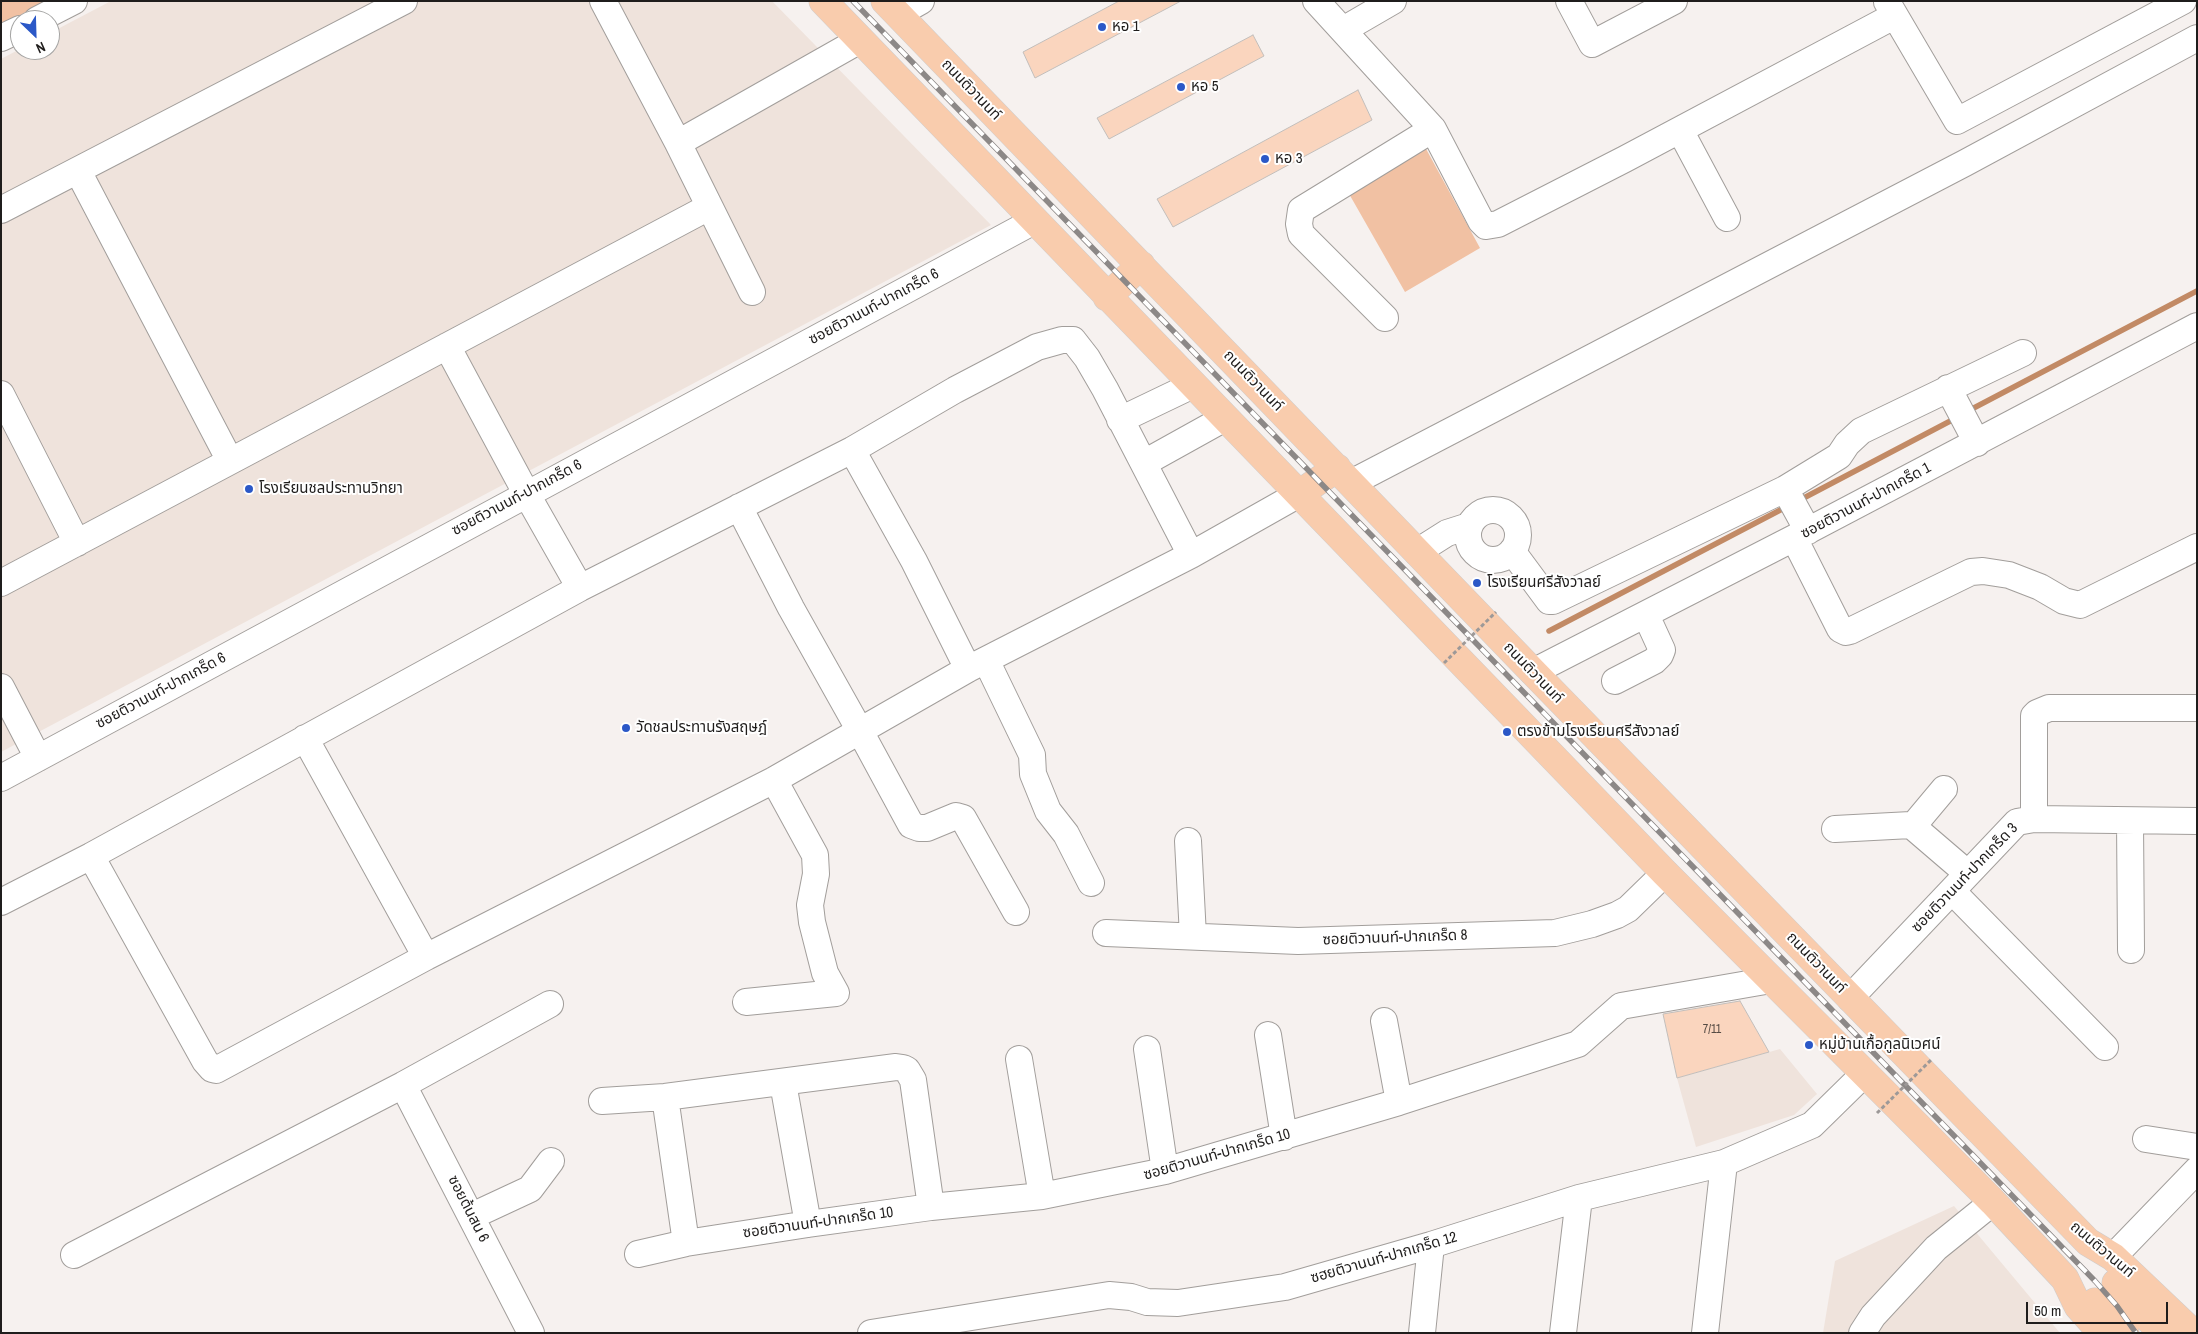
<!DOCTYPE html>
<html>
<head>
<meta charset="utf-8">
<style>
  body { margin:0 }
  #map { position:relative; width:2198px; height:1334px; overflow:hidden; background:#f6f1ef; font-family:"Archivo Narrow",sans-serif }
  canvas { display:block }
  .frame { position:absolute; inset:0; border:2px solid #1f1d1c; pointer-events:none }
  .north { position:absolute; left:10px; top:10px; width:50px; height:50px; box-sizing:border-box; background:#fff; border:1px solid #a5a5a4; border-radius:50%; rotate:156deg; font-size:14px; font-weight:700; line-height:20px; text-align:center; color:#1f1d1c }
  .north::after { content:''; display:block; margin:auto; width:18px; height:22px; background:#2b58c7; clip-path:polygon(50% 0,100% 100%,50% 72%,0 100%) }
  .scale { position:absolute; left:2026px; top:1302px; width:142px; height:22px; box-sizing:border-box; border:2px solid #1f1d1c; border-top:0; padding-left:6px; font-size:15px; line-height:18px; white-space:nowrap; color:#1f1d1c; -webkit-text-stroke:4px #fff; paint-order:stroke }
</style>
</head>
<body>
<div id="map">
<canvas width="2198" height="1334"></canvas>
<div class="frame"></div>
<div class="north">N</div>
<div class="scale">50 m</div>
</div>
<script>
const c = document.querySelector('canvas').getContext('2d');
c.lineJoin = 'round';
function fill(path, color) { c.fillStyle = color; c.fill(path, 'evenodd'); }
const poly = rows => new Path2D(rows.map(r => 'M' + r).join(''));
function strokePath(path, color, width, dash) { c.strokeStyle = color; c.lineWidth = width; c.lineCap = dash ? 'butt' : 'round'; c.setLineDash(dash || []); c.stroke(path); }
function label(font, color, halo, rows, align = 'center') {
  c.font = font + ' "Archivo Narrow","Noto Sans Thai",sans-serif'; c.lineWidth = 4; c.setLineDash([]); c.textBaseline = 'middle'; c.strokeStyle = halo; c.fillStyle = color; for (const [text, x, y, turn = 0] of rows) {
    c.save(); c.translate(x, y); c.rotate((+turn || 0) * Math.PI / 180); c.textAlign = isNaN(turn) ? turn : align; if (halo) c.strokeText(text, 0, 0); c.fillText(text, 0, 0); c.restore();
  }
}
const built = poly([
  [111,1,772,1,991,225,1,752,1,59,20,49,50,50,50,33],
  [1780,1049,1817,1094,1794,1115,1696,1147,1677,1078],
  [1954,1206,2060,1333,1823,1333,1835,1261]
]);
const green = poly([
  [1,1,74,1,1,41],
  [1425,147,1480,248,1405,292,1348,192]
]);
const stream = poly([
  [1968,411,2197,291],
  [1798,501,1956,418],
  [1549,631,1788,506]
]);
const building = poly([
  [1119,1,1181,1,1035,78,1023,52,1119,1],
  [1253,35,1264,56,1109,139,1097,118,1253,35],
  [1358,90,1372,120,1173,227,1157,199,1358,90],
  [1740,1001,1769,1052,1677,1078,1663,1014,1740,1001]
]);
const minor = poly([
  [603,1,678,143,752,292],
  [1316,1,1433,129,1481,221,1486,226,1498,224,1625,159,1894,16],
  [1569,1,1592,44,1674,1],
  [1887,2,1957,121,2183,1],
  [898,14,921,1],
  [37,20,74,1],
  [1343,30,1393,1],
  [1,38,20,29],
  [1680,130,1727,218],
  [678,143,860,40],
  [78,171,230,461],
  [1,210,404,1],
  [1385,318,1301,234,1299,224,1301,210,1433,129],
  [447,346,526,493,580,588],
  [1948,388,1977,443],
  [1,394,77,543],
  [1120,420,1193,385],
  [852,450,914,561,968,669],
  [1144,463,1225,418],
  [1351,483,1965,163,2197,38],
  [1785,489,1808,531],
  [739,507,791,608,860,731,911,825,919,828,927,828,956,816,963,818,1016,912],
  '1468 535a25 25 0 1 1 50 0a25 25 0 1 1-50 0Z',
  [1794,538,1840,629,1846,632,1850,631,1971,572,1983,571,2009,575,2040,587,2064,601,2080,605,2197,547],
  [1512,551,1549,601,1553,601,1785,489,1839,456,1847,444,1861,431,2023,353],
  [1417,552,1447,533,1469,526],
  [1,583,709,207],
  [986,660,1032,755,1033,774,1048,811,1066,834,1091,883],
  [1533,672,1794,538,2197,326],
  [1615,681,1654,661,1660,655,1662,650,1646,615],
  [1,687,38,758],
  [305,738,426,957],
  [1,778,1034,221],
  [2034,819,2034,716,2037,713,2049,708,2197,708],
  [2130,821,2131,950],
  [1913,826,1944,789],
  [1835,829,1911,825,1967,873],
  [1188,841,1193,936],
  [91,856,205,1061,212,1069,216,1070,426,957,774,780,968,669,1191,555,1299,494],
  [1952,891,2105,1047],
  [1,902,91,856,580,588,852,450,955,390,1037,347,1062,340,1073,340,1087,358,1105,389,1191,555],
  [1106,933,1298,941,1555,933,1592,924,1617,915,1628,909,1665,873],
  [1850,998,2017,822,2034,819,2197,821],
  [746,1002,836,993,825,973,812,922,810,905,816,874,815,855,774,780],
  [1384,1021,1399,1102],
  [1268,1035,1284,1137],
  [1147,1049,1165,1171],
  [1019,1059,1042,1196],
  [783,1083,808,1224],
  [403,1085,531,1333],
  [665,1097,686,1243],
  [602,1101,665,1097,896,1067,903,1068,907,1070,913,1080,931,1207],
  [2146,1139,2197,1147],
  [472,1216,530,1189,551,1161],
  [638,1254,686,1243,808,1224,931,1207,1042,1196,1165,1171,1399,1102,1578,1044,1621,1006,1771,980],
  [74,1255,403,1085,550,1004],
  [2113,1257,2197,1170],
  [871,1333,1109,1295,1131,1297,1147,1302,1178,1303,1285,1287,1431,1245,1579,1198,1724,1163,1812,1125,1864,1074],
  [1422,1333,1431,1245],
  [1563,1333,1579,1198],
  [1705,1333,1724,1163],
  [1862,1333,1873,1316,1936,1248,1993,1202]
]);
const major = poly([
  [823,1,1665,873,1993,1202,2065,1279,2078,1306,2102,1333],
  [885,1,1533,672,2088,1242,2113,1257,2193,1333],
  [1107,297,1141,265],
  [1299,494,1337,468],
  [2116,1283,2162,1333],
  [2095,1302,2125,1333]
]);
const rail = poly([
  [853,1,2095,1281,2117,1306,2136,1333]
]);
const pathBridge = poly([
  [1444,663,1496,612],
  [1877,1113,1931,1060]
]);
const markers = [
  [1102,27,5,"#2b58c7"],
  [1181,87,5,"#2b58c7"],
  [1265,159,5,"#2b58c7"],
  [249,489,5,"#2b58c7"],
  [1477,583,5,"#2b58c7"],
  [626,728,5,"#2b58c7"],
  [1507,732,5,"#2b58c7"],
  [1809,1045,5,"#2b58c7"]
];
const numberNames = [
  ["7/11",1712,1030]
];
const poiNames = [
  ["หอ 1",1112,27],
  ["หอ 5",1191,87],
  ["หอ 3",1275,159],
  ["โรงเรียนชลประทานวิทยา",259,489],
  ["โรงเรียนศรีสังวาลย์",1487,583],
  ["วัดชลประทานรังสฤษฎ์",636,728],
  ["ตรงข้ามโรงเรียนศรีสังวาลย์",1517,732],
  ["หมู่บ้านเกื้อกูลนิเวศน์",1819,1045]
];
const streetNames = [
  ["ถนนติวานนท์",971,90,46],
  ["ซอยติวานนท์-ปากเกร็ด 6",874,307,-28],
  ["ถนนติวานนท์",1253,381,46],
  ["ซอยติวานนท์-ปากเกร็ด 6",517,498,-28],
  ["ซอยติวานนท์-ปากเกร็ด 1",1866,501,-28],
  ["ถนนติวานนท์",1533,673,46],
  ["ซอยติวานนท์-ปากเกร็ด 6",161,691,-28],
  ["ซอยติวานนท์-ปากเกร็ด 3",1965,878,-46],
  ["ซอยติวานนท์-ปากเกร็ด 8",1395,938,-2],
  ["ถนนติวานนท์",1816,963,46],
  ["ซอยติวานนท์-ปากเกร็ด 10",1217,1155,-16],
  ["ซอยต้นสน 6",468,1209,63],
  ["ซอยติวานนท์-ปากเกร็ด 10",818,1223,-8],
  ["ถนนติวานนท์",2102,1250,40],
  ["ซฮยติวานนท์-ปากเกร็ด 12",1384,1258,-16]
];
fill(built, '#efe3dc');
fill(green, '#f1c1a3');
strokePath(stream, '#c28a65', 5.5);
fill(building, '#fad5be');
strokePath(building, '#c2bebb', 1);
strokePath(minor, '#a29e9b', 28);
strokePath(major, '#cecdcd', 29);
strokePath(minor, '#fff', 26);
strokePath(major, '#f9ccad', 28);
strokePath(rail, '#8c8887', 5.5);
strokePath(rail, '#fff', 4, [11]);
strokePath(pathBridge, '#9d9998', 3, [4, 2.5]);
for (const [x, y, r, color] of markers) { const dot = new Path2D(); dot.arc(x, y, r, 0, 2 * Math.PI); c.fillStyle = color; c.fill(dot); strokePath(dot, '#fff', 2); }
label('12px', '#564b44', null, numberNames);
label('15px', '#1f1d1c', '#fff', poiNames, 'left');
label('15px', '#1f1d1c', '#fff', streetNames);
</script>
</body>
</html>
